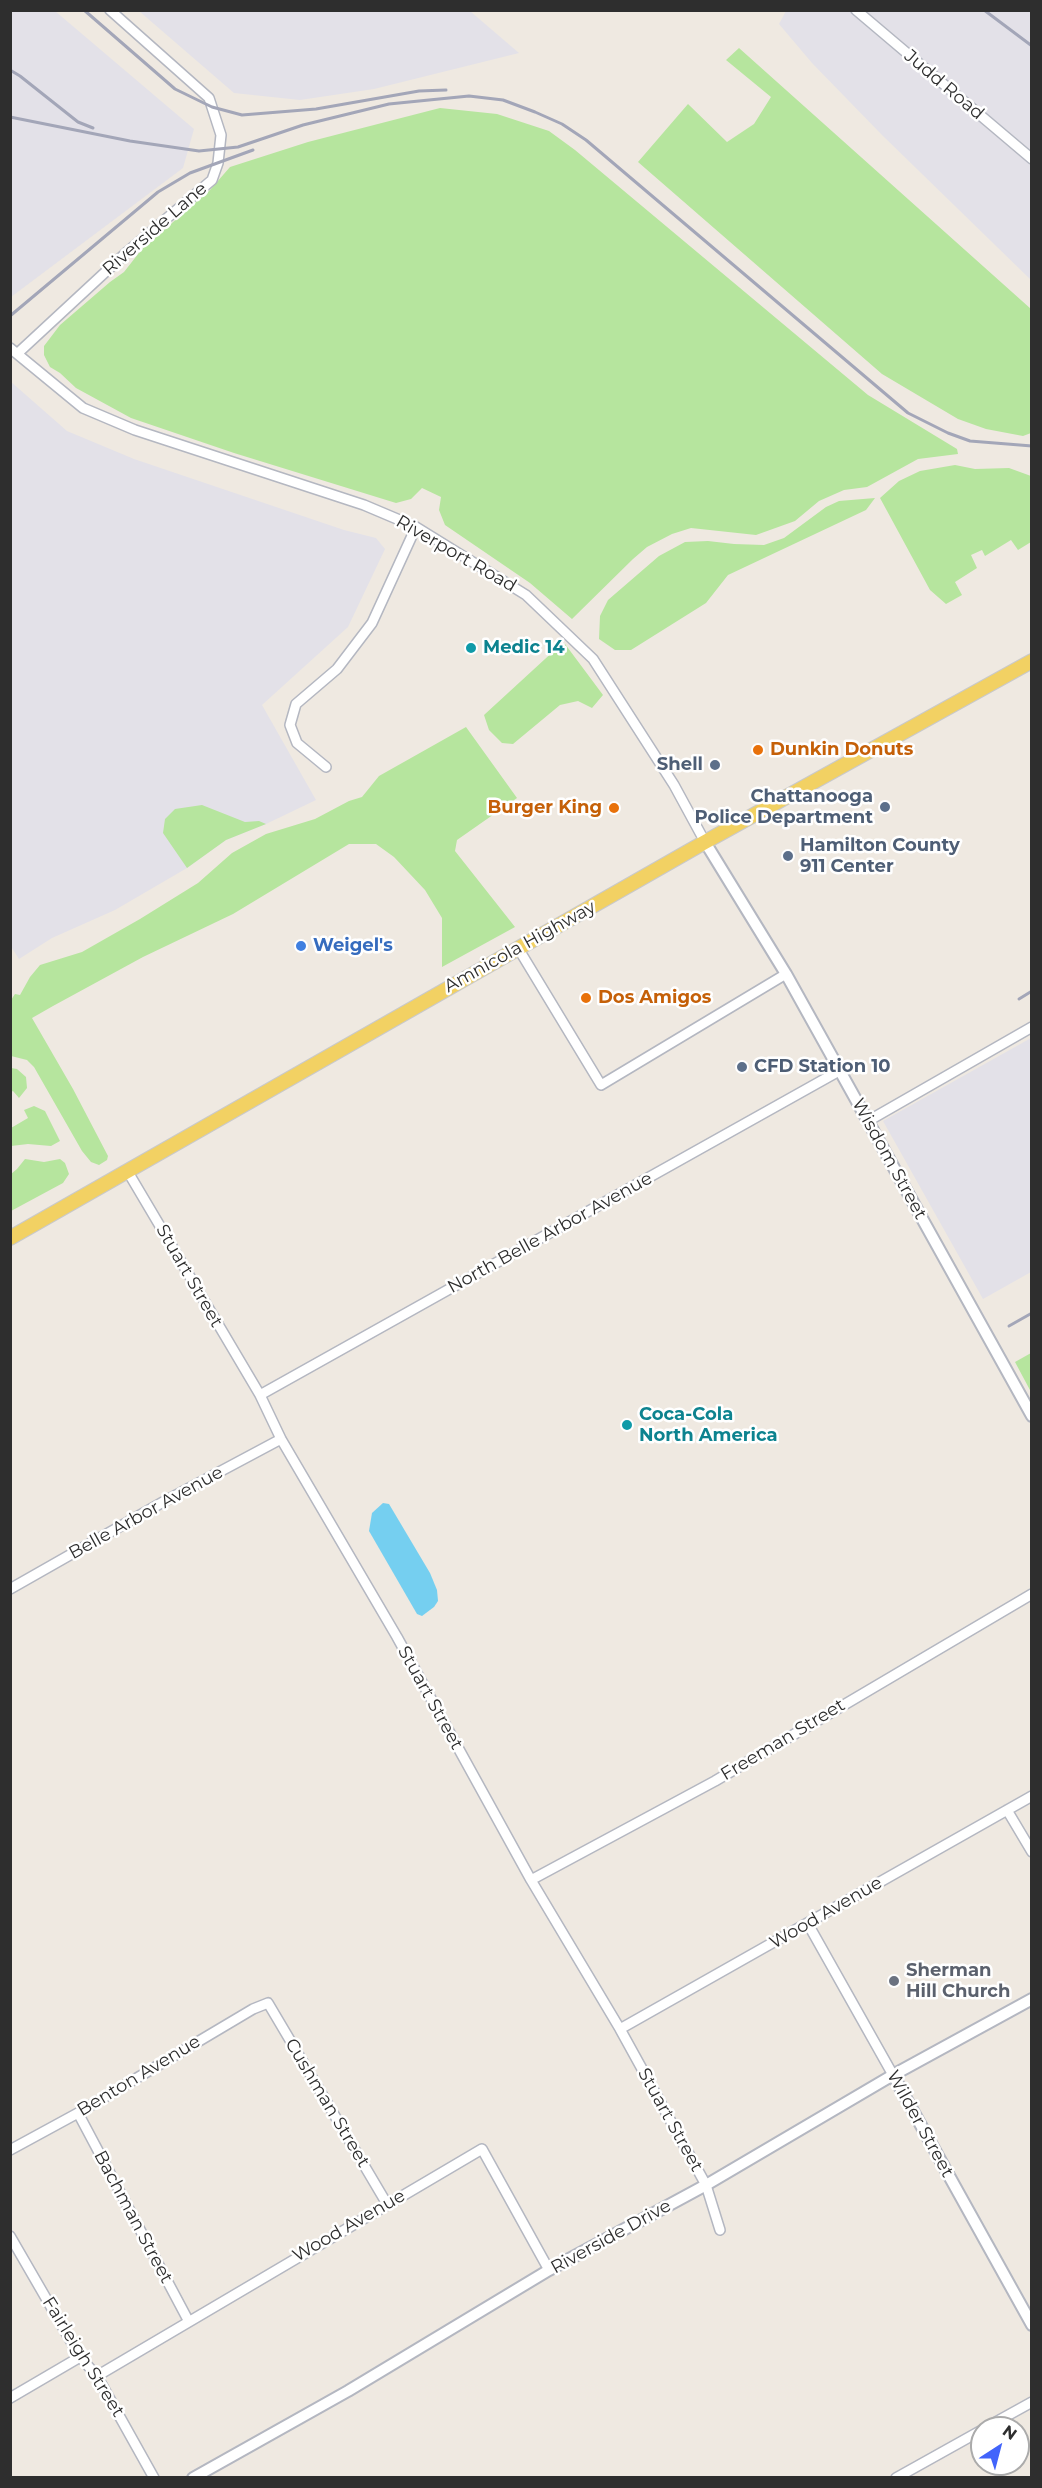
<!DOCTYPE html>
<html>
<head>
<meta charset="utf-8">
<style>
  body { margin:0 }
  #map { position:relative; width:1042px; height:2488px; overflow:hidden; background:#efe9e1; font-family:Montserrat,sans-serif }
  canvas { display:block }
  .frame { position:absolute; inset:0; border:12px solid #2e2e2e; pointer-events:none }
  .north { position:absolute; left:970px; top:2416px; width:60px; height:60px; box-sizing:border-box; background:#fff; border:2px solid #ababab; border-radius:50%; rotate:36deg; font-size:16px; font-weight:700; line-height:24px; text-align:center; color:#2e2e2e }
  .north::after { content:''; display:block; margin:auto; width:21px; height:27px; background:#4264fb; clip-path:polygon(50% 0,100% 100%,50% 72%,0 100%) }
</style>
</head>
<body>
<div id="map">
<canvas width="1042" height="2488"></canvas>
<div class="frame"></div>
<div class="north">N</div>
</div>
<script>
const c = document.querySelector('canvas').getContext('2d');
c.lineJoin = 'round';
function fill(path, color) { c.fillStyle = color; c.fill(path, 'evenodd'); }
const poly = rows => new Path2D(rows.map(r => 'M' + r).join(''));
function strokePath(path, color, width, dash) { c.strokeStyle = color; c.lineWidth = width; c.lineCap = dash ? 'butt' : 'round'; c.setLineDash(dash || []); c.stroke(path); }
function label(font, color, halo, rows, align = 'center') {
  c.font = font + ' Montserrat,sans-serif'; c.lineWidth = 5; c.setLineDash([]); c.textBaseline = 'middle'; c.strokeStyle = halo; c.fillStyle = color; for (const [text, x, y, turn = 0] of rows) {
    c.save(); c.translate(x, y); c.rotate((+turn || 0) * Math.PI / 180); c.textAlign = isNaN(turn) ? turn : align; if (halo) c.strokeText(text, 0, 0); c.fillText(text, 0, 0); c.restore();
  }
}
const industrial = poly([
  [11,10,55,11,194,129,183,168,11,297],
  [139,11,470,11,519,53,374,89,300,100,234,93],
  [786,11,1031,11,1031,280,882,135,812,63,779,24],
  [10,381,67,431,134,459,344,530,376,538,385,549,348,627,262,705,316,800,266,824,226,840,187,868,115,910,52,938,19,959,10,945],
  [1031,1038,1031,1272,983,1299,883,1121]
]);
const green = poly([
  [739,48,1031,309,1031,433,1023,436,986,429,958,419,882,374,638,162,688,104,727,142,754,124,771,97,726,60],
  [440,108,497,114,549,131,575,150,868,395,957,449,958,454,918,459,867,487,844,490,819,501,795,521,756,535,691,528,672,534,647,547,633,559,572,619,530,583,445,525,439,510,441,497,422,488,411,499,396,503,234,453,131,418,76,388,60,373,50,367,44,355,44,346,60,325,110,282,124,272,142,249,210,190,230,167,308,142],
  [955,465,975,469,1009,468,1031,476,1031,542,1018,550,1011,540,985,556,982,550,971,555,977,568,955,582,962,595,946,604,930,590,880,498,899,481,920,471],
  [875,498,866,510,728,575,706,603,631,650,615,650,599,639,600,616,608,600,659,556,685,542,708,541,734,544,764,545,784,538,826,507,839,501],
  [565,644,603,695,592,708,578,701,560,705,513,744,502,743,489,730,484,715,557,648],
  [466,727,517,798,457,840,455,851,515,927,442,967,442,918,425,890,394,857,376,844,349,844,233,914,143,957,53,1006,32,1018,73,1089,108,1156,107,1160,99,1165,91,1162,82,1151,34,1067,27,1060,11,1056,11,1000,15,994,20,995,30,977,40,965,82,952,140,919,198,883,232,853,266,834,315,819,349,801,362,797,379,776],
  [202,805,245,822,259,821,266,824,226,840,187,868,163,833,165,819,175,809],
  [11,1068,17,1069,26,1077,27,1088,19,1098,13,1091,11,1092],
  [34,1106,45,1111,60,1141,51,1146,28,1144,11,1146,11,1128,28,1118,24,1110],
  [25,1159,44,1162,60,1159,65,1163,69,1174,63,1183,11,1211,11,1174,17,1169],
  [1031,1353,1031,1392,1015,1362]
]);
const water = poly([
  [383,1503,389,1504,430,1573,437,1590,438,1601,434,1607,422,1616,417,1614,369,1531,372,1513]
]);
const minor = poly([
  [856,10,1032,159],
  [10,348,83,408,135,430,364,505,416,527,526,595,593,659,674,785,705,842],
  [18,353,127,252,212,180,218,163,221,135,209,98,110,10],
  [326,767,297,743,290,725,296,704,337,669,372,623,416,527],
  [518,948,601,1085,786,974],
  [868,1121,1032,1027],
  [128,1172,260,1395,281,1439,397,1637,531,1880,620,2029,706,2185,720,2230],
  [260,1395,839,1071],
  [10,1589,163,1502,281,1439],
  [1007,1810,1032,1852],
  [531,1880,715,1781,1032,1594],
  [808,1924,893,2075],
  [620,2029,1032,1796],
  [78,2113,188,2320],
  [10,2150,78,2113,253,2009,268,2003,387,2204],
  [10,2236,80,2357,97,2376,154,2478],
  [97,2376,482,2149,549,2270],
  [10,2398,80,2357],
  [985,2428,1032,2402],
  [896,2478,982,2430]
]);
const tertiary = poly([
  [705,842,786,974,1032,1416],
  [893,2075,1032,2325],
  [193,2478,348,2391,549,2270,706,2185,893,2075,1032,1999]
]);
const primary = poly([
  [10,1238,705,842,1032,661]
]);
const rail = poly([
  [84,10,175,89,212,107,242,115,316,109,419,91,446,90],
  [984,10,1032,46],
  [10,70,20,76,78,122,93,128],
  [10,117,130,141,199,151,238,147,303,125,389,104,469,96,503,100,535,112,562,124,586,140,908,413,948,433,970,441,1032,446],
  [10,316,158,192,190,173,253,150],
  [1019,999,1032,991],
  [1009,1326,1032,1313]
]);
const markers = [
  [471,648,6,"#0f9aa8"],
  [758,750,6,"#e8710a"],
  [715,765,6,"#5c6f8a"],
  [885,807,6,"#5c6f8a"],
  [614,808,6,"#e8710a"],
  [788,856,6,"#5c6f8a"],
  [301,946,6,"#3f7fe0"],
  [586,998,6,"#e8710a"],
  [742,1067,6,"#5c6f8a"],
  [627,1425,6,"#0f9aa8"],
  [894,1981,6,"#6b7280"]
];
const streetNames = [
  ["Judd Road",944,85,40],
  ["Riverside Lane",155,229,-41],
  ["Riverport Road",456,554,30],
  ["Amnicola Highway",520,947,-29],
  ["Wisdom Street",889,1159,61],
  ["North Belle Arbor Avenue",550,1233,-29],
  ["Stuart Street",189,1276,60],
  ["Belle Arbor Avenue",146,1513,-29],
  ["Stuart Street",430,1698,61],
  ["Freeman Street",783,1740,-31],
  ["Wood Avenue",826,1913,-30],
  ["Benton Avenue",139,2076,-31],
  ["Cushman Street",327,2103,59],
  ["Stuart Street",670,2120,61],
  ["Wilder Street",920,2124,61],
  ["Bachman Street",133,2217,62],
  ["Wood Avenue",349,2226,-30],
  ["Riverside Drive",611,2237,-29],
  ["Fairleigh Street",83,2357,58]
];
const cultureNames = [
  ["Medic 14",483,648],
  ["Coca-Cola",639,1415],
  ["North America",639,1436]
];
const foodNames = [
  ["Dunkin Donuts",770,750],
  ["Burger King",602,808,"right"],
  ["Dos Amigos",598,998]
];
const serviceNames = [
  ["Shell",703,765],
  ["Chattanooga",873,797],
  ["Police Department",873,818],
  ["Hamilton County",800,846,"left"],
  ["911 Center",800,867,"left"],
  ["CFD Station 10",754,1067,"left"]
];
const shopNames = [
  ["Weigel's",313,946]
];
const worshipNames = [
  ["Sherman",906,1971],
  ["Hill Church",906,1992]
];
fill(industrial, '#e3e1e8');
fill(green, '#b6e59e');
fill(water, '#75cff0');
strokePath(minor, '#b4b7c1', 12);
strokePath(tertiary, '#b4b7c1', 14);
strokePath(primary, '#c9c9c9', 16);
strokePath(minor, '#fff', 9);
strokePath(tertiary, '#fff', 10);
strokePath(primary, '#f2d163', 14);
strokePath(rail, '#a3a6b8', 3);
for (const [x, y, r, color] of markers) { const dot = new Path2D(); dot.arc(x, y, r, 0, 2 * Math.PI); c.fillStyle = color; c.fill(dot); strokePath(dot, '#fff', 2); }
label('18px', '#2e2e2e', '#fff', streetNames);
label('bold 18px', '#0d838f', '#fff', cultureNames, 'left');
label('bold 18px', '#c56008', '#fff', foodNames, 'left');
label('bold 18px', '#4e5e75', '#fff', serviceNames, 'right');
label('bold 18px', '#366cbe', '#fff', shopNames, 'left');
label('bold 18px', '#5b616d', '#fff', worshipNames, 'left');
</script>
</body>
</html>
